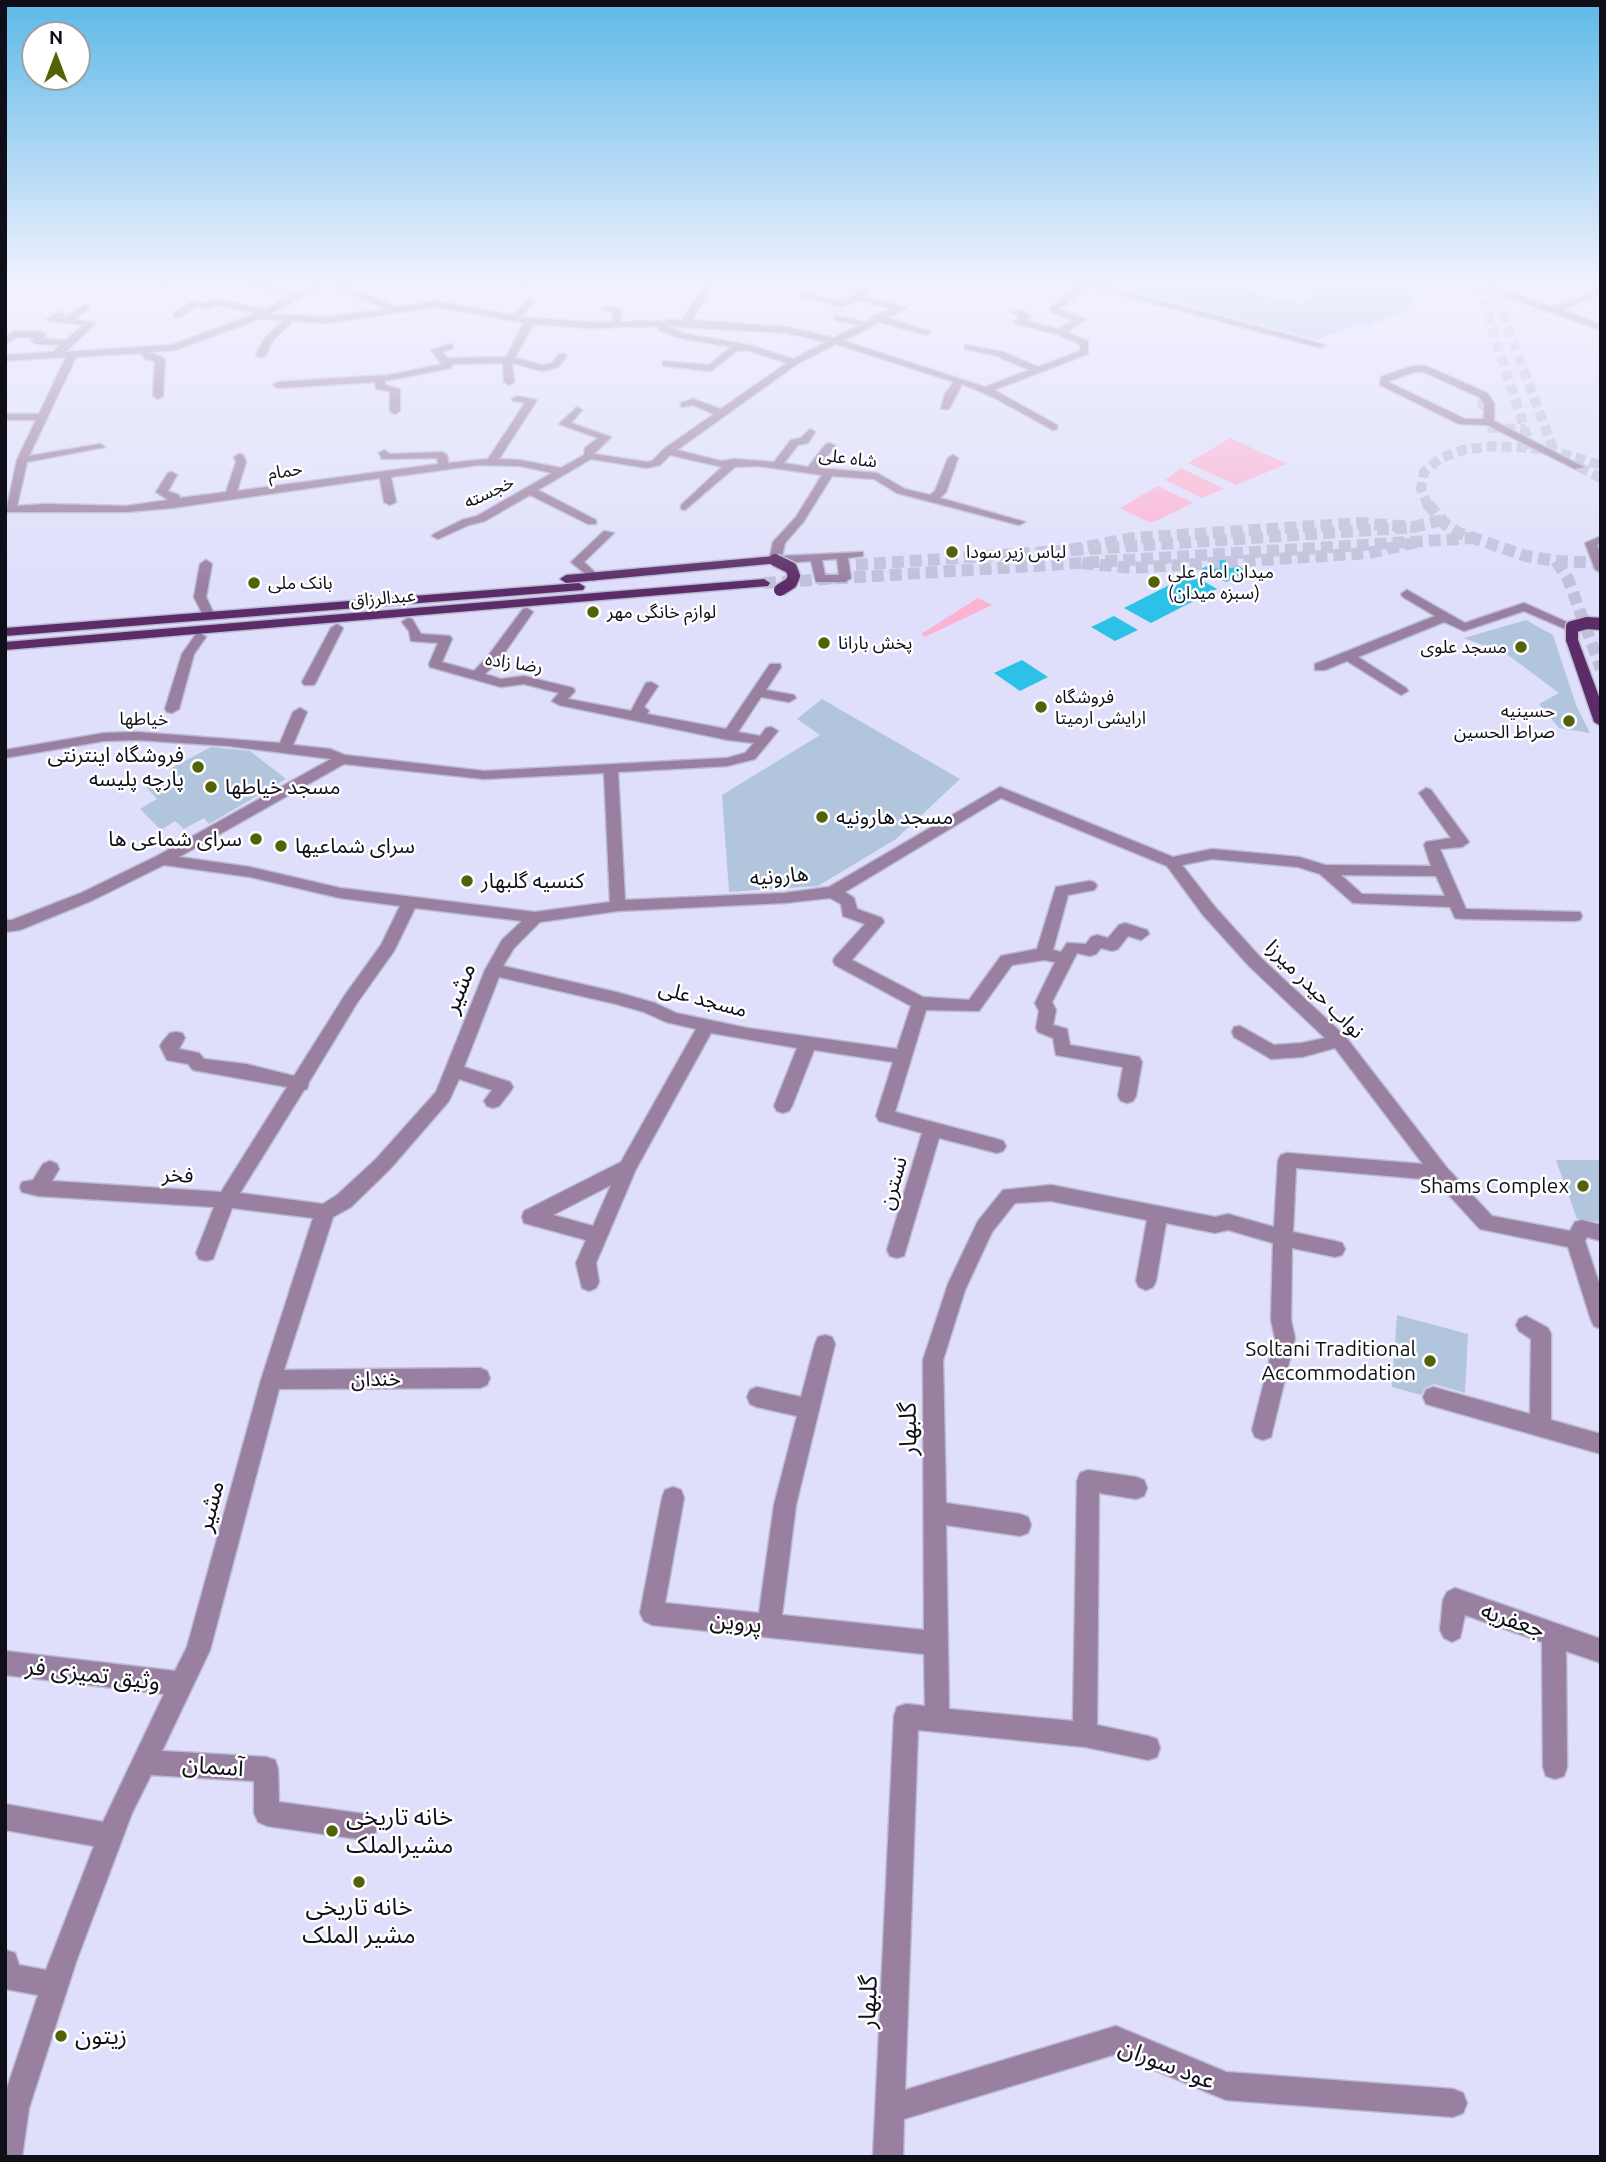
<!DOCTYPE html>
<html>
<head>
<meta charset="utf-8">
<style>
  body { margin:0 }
  #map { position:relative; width:1606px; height:2162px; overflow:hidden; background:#dfdffc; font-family:Ubuntu,sans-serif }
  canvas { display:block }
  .frame { position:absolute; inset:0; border:7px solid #0f0f19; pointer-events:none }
  .north { position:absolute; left:21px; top:21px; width:70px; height:70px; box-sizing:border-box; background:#fff; border:2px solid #9f9fa3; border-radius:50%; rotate:0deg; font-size:19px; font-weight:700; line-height:28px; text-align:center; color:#0f0f19 }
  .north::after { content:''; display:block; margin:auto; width:24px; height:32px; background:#516207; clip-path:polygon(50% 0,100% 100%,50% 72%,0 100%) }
</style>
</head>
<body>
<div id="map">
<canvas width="1606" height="2162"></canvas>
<div class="frame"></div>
<div class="north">N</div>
</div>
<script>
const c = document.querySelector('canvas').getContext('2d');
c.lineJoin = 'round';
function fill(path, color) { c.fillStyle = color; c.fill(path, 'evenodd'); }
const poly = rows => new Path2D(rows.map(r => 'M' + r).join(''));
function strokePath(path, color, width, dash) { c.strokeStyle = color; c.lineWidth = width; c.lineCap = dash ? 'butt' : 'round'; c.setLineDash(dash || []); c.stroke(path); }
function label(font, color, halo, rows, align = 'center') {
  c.font = font + ' Ubuntu,"Noto Sans Arabic",sans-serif'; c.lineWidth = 5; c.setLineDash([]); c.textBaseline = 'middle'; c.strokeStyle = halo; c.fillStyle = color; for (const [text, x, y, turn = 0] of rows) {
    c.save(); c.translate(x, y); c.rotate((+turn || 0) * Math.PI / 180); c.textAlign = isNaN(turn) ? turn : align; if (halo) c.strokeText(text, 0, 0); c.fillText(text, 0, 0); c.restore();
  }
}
const green = poly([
  [1230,438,1287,464,1236,485,1188,463],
  [1181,468,1224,489,1202,498,1165,480],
  [1158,486,1193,503,1151,523,1120,508],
  [978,598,992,605,925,637,921,634]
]);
const water = poly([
  [1224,558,1248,571,1226,582,1201,569],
  [1191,574,1217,589,1151,623,1124,608],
  [1114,616,1138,630,1115,641,1091,627],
  [1022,660,1048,677,1020,691,994,673]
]);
const building = poly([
  [1132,285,1222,285,1303,305,1323,285,1376,285,1395,290,1403,285,1416,300,1406,309,1368,327,1358,323,1318,340,1131,290],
  [1526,620,1553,635,1576,705,1590,733,1559,728,1539,704,1559,693,1508,655,1464,638],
  [822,699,960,779,896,839,818,886,729,892,722,795,820,735,797,719],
  [211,747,250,751,286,779,209,824,204,818,184,829,175,821,161,830,140,809,157,799,146,787,173,774,170,769],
  [1556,1160,1601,1160,1601,1222,1577,1219],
  [1397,1315,1468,1334,1465,1393,1434,1384,1425,1388,1421,1395,1392,1387]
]);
const minorTunnelFar1 = poly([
  [1481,399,1491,428,1525,429],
  [1579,467,1601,478]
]);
const minorTunnel = poly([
  [1070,550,1133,538,1361,523,1414,527],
  [1082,563,1131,568,1261,560,1369,553,1422,541]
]);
const majorTunnelFar1 = poly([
  [1478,285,1531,448],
  [1492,285,1554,451],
  [1428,506,1421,489,1424,472,1439,459,1463,450,1495,446,1531,448,1554,451,1601,465]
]);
const majorTunnel = poly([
  [1428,504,1446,525,1459,533,1526,556,1556,561,1601,563],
  [1556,561,1568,579,1601,669],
  [838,566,1414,527,1442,520],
  [764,583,1473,538]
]);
const minor = poly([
  [156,285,172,285,168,288,156,285],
  [247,285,267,285,300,292,312,285,324,285,269,314,327,317,386,309,331,285,345,285,397,307,436,301,513,315,529,298,534,301,522,317,587,322,611,322,614,313,602,310,607,307,622,309,620,322,683,320,704,285,713,285,692,320,787,327,834,338,859,325,835,320,835,316,867,322,873,316,893,309,858,300,841,307,801,296,805,293,840,301,856,294,855,292,859,289,866,292,865,296,906,308,888,318,931,332,926,335,880,322,844,341,985,387,1029,370,997,356,965,349,965,345,1003,352,1038,367,1080,351,1080,344,1057,334,1016,324,1014,322,1020,317,1013,312,1021,310,1031,317,1026,321,1059,329,1073,320,1053,313,1049,308,1078,285,1103,285,1326,345,1321,348,1088,286,1059,309,1085,319,1067,332,1088,341,1088,354,994,390,1057,425,1057,429,1053,430,993,397,962,384,949,409,941,409,945,394,954,382,836,344,797,364,677,450,721,461,734,459,774,462,791,440,801,438,810,429,815,432,808,443,798,445,784,463,808,467,826,444,830,443,835,446,818,468,877,473,905,489,930,495,935,491,948,458,953,455,958,458,946,492,940,498,1025,522,1019,525,897,493,874,479,832,476,804,521,785,543,782,556,863,552,863,556,848,558,851,578,845,582,816,582,811,561,775,564,769,560,773,542,796,517,822,475,758,466,735,467,685,510,681,509,681,505,722,467,670,455,660,465,647,468,591,459,538,490,596,520,596,524,588,524,530,495,485,521,469,525,438,539,432,536,434,534,462,520,477,516,552,473,520,466,479,465,391,477,396,502,390,505,384,502,380,478,172,508,126,512,6,512,17,460,36,420,5,420,5,414,39,414,66,357,5,361,5,355,53,352,60,345,36,344,31,341,34,338,17,337,5,345,5,337,15,331,41,332,46,335,43,339,66,340,83,325,46,320,60,311,65,314,60,318,63,318,85,304,90,307,88,309,74,319,96,323,65,352,172,345,257,313,216,305,206,309,197,306,180,317,174,317,174,313,193,301,205,303,215,299,265,309,292,295,247,285],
  [436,307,524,323,506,357,448,358,442,352,453,349,453,345,450,344,431,350,442,364,389,375,278,382,273,385,278,388,375,382,376,389,390,391,390,411,395,414,400,411,400,389,385,385,385,381,451,368,452,364,503,363,504,382,509,385,514,382,512,363,542,371,558,367,567,356,565,354,559,354,552,363,542,365,515,358,533,324,587,328,658,326,659,330,680,338,731,347,709,365,663,361,663,365,666,366,711,371,735,352,746,350,787,363,721,409,693,399,681,403,681,407,693,405,714,414,664,449,652,461,647,462,594,454,611,437,571,423,582,410,577,407,559,424,598,438,585,448,584,455,561,468,520,460,499,459,537,400,517,396,512,399,513,401,525,403,488,459,448,463,447,455,442,452,390,454,384,450,379,453,382,459,437,458,438,464,237,491,246,462,243,455,239,454,234,457,236,462,226,492,180,498,179,495,168,491,177,475,172,472,168,473,156,492,168,500,126,506,46,504,17,506,27,462,105,447,100,444,29,456,76,357,141,353,145,359,155,361,153,396,158,399,163,396,165,359,150,352,176,350,259,319,283,320,264,339,256,355,261,358,266,355,273,340,293,321,327,323,436,307],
  [666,326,787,333,826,342,793,359,749,345,685,334,666,326],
  [837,559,839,575,825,575,822,560,837,559],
  [518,285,527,285,521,290,518,285],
  [1489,285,1498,285,1501,289,1552,307,1601,288,1601,294,1561,310,1601,324,1601,330,1495,293,1489,285],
  [1426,366,1487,393,1494,403,1494,421,1584,467,1575,469,1487,425,1459,424,1380,385,1381,377,1413,366,1426,366],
  [1414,372,1424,372,1479,397,1484,403,1484,419,1465,419,1390,383,1389,381,1414,372],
  [604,531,614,533,584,562,600,577,594,581,571,562,604,531],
  [1601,536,1601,543,1597,545,1601,553,1601,573,1595,569,1585,543,1601,536],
  [206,560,212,564,206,597,213,612,207,616,203,615,194,597,200,564,206,560],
  [1407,590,1465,623,1524,603,1578,627,1572,631,1568,630,1524,611,1464,631,1444,622,1358,657,1406,688,1408,691,1401,695,1347,661,1325,670,1315,670,1315,664,1435,616,1403,597,1401,594,1407,590],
  [527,608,533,612,498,662,485,674,501,679,524,676,573,688,575,691,568,699,631,711,646,683,651,682,658,686,644,707,649,711,647,714,726,729,770,664,780,664,781,667,766,690,794,695,796,698,789,702,761,697,738,732,760,736,766,728,771,727,778,731,755,759,727,766,618,772,625,900,784,893,829,887,1000,787,1173,857,1212,849,1299,857,1325,865,1431,866,1424,845,1426,842,1451,838,1419,793,1426,788,1431,790,1469,842,1462,847,1440,849,1466,909,1580,912,1582,916,1580,920,1574,921,1461,919,1455,918,1450,907,1353,903,1320,874,1298,867,1212,859,1182,865,1215,907,1261,958,1345,1036,1447,1168,1492,1216,1570,1231,1575,1222,1582,1220,1601,1225,1601,1241,1587,1237,1585,1241,1601,1289,1601,1329,1594,1326,1591,1320,1568,1247,1480,1229,1435,1180,1296,1168,1293,1232,1335,1241,1342,1243,1345,1249,1342,1255,1335,1257,1292,1248,1291,1320,1295,1338,1271,1437,1263,1440,1255,1437,1252,1430,1275,1338,1271,1320,1273,1243,1228,1230,1215,1233,1166,1223,1156,1281,1153,1287,1146,1290,1139,1287,1136,1281,1147,1220,1051,1201,1015,1203,992,1232,965,1290,943,1360,946,1503,1020,1514,1028,1517,1031,1525,1028,1533,1020,1536,946,1525,949,1709,1073,1721,1077,1481,1080,1473,1088,1470,1136,1477,1144,1480,1147,1488,1144,1496,1136,1499,1099,1493,1097,1725,1148,1736,1157,1739,1160,1748,1157,1757,1148,1760,1085,1747,918,1730,905,2090,1116,2026,1226,2072,1453,2089,1463,2093,1467,2103,1463,2113,1453,2117,1226,2100,1116,2054,904,2119,903,2157,873,2157,894,1716,897,1707,906,1704,925,1706,924,1654,652,1625,644,1621,640,1613,662,1498,665,1490,673,1487,681,1490,684,1498,665,1603,759,1613,774,1505,797,1416,757,1407,750,1404,747,1397,750,1390,757,1387,801,1397,815,1344,818,1337,825,1335,832,1337,835,1344,796,1505,782,1615,924,1630,923,1360,948,1284,978,1221,1003,1190,1051,1185,1215,1217,1228,1214,1274,1227,1278,1160,1281,1155,1287,1153,1423,1164,1335,1048,1302,1057,1271,1059,1234,1037,1232,1032,1234,1027,1240,1026,1274,1045,1302,1043,1325,1038,1249,966,1203,915,1167,866,1001,798,845,892,854,898,857,909,882,918,884,922,852,960,923,997,969,1000,1001,956,1037,949,1056,887,1089,881,1094,882,1097,886,1094,890,1068,895,1053,950,1061,952,1067,943,1086,944,1091,937,1097,935,1108,938,1119,925,1125,923,1147,930,1149,934,1141,940,1128,936,1118,949,1112,951,1101,948,1096,954,1090,956,1077,953,1052,1002,1056,1010,1053,1025,1067,1029,1070,1045,1139,1057,1142,1062,1136,1096,1133,1101,1127,1103,1121,1101,1118,1096,1123,1067,1056,1055,1053,1038,1038,1032,1036,1028,1039,1011,1035,1003,1055,962,1044,960,1012,965,979,1011,926,1010,895,1112,997,1139,1003,1141,1006,1146,1003,1151,997,1153,939,1138,904,1256,897,1258,890,1256,887,1250,922,1133,879,1121,876,1116,893,1062,814,1050,792,1106,789,1111,783,1113,777,1111,774,1106,797,1048,711,1033,636,1169,596,1263,599,1282,596,1288,589,1291,582,1288,576,1263,586,1240,524,1223,522,1217,524,1211,621,1162,696,1029,666,1022,644,1012,616,1004,499,977,464,1067,510,1082,513,1087,510,1092,499,1106,493,1108,487,1106,484,1101,492,1090,459,1079,449,1101,390,1169,351,1207,333,1217,284,1370,480,1368,487,1371,490,1378,487,1385,480,1388,279,1389,210,1650,162,1751,266,1757,275,1760,278,1769,279,1802,365,1814,374,1818,378,1827,374,1836,365,1840,267,1826,258,1822,254,1813,254,1781,151,1775,132,1813,76,1962,29,2108,22,2157,5,2157,5,2094,38,1995,5,1989,5,1950,15,1953,19,1965,46,1970,94,1846,5,1830,5,1804,103,1822,164,1694,5,1675,5,1651,175,1671,187,1647,261,1380,313,1218,232,1208,213,1259,206,1261,199,1259,196,1253,214,1207,38,1196,22,1192,20,1187,22,1182,33,1180,43,1164,50,1161,57,1164,59,1169,52,1181,221,1192,287,1087,193,1070,188,1064,167,1060,160,1046,163,1041,170,1033,176,1032,182,1033,185,1038,179,1049,199,1053,204,1059,246,1064,294,1076,345,995,381,945,400,906,340,898,250,877,164,865,91,901,20,930,5,932,5,920,12,920,81,893,157,856,331,759,229,746,137,740,104,741,5,758,5,750,104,733,137,732,280,743,293,712,300,708,307,712,293,745,330,749,345,755,484,771,727,758,745,753,754,743,728,740,559,705,552,701,559,693,524,684,501,687,430,667,429,664,438,643,411,641,409,631,402,622,408,618,412,619,421,634,450,636,452,639,442,662,474,671,488,656,523,609,527,608],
  [344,764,484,779,604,773,610,902,535,912,340,888,250,867,179,857,344,764],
  [1341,875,1436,876,1445,896,1362,894,1341,875],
  [830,898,841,904,843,916,865,924,835,957,833,961,835,965,911,1006,897,1049,747,1028,676,1013,655,1003,616,992,503,966,514,948,540,922,618,911,784,903,830,898],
  [415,908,522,921,502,940,485,970,436,1092,376,1159,337,1195,323,1204,240,1193,304,1090,307,1089,309,1082,357,1003,394,951,415,908],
  [611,1185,593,1226,553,1215,611,1185],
  [337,624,343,628,316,682,314,685,304,685,302,682,331,628,337,624],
  [200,633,206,637,194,654,179,709,172,713,167,712,165,709,182,654,196,634,200,633],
  [1526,1316,1548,1328,1551,1334,1551,1420,1601,1434,1601,1454,1426,1404,1423,1397,1426,1390,1433,1387,1530,1414,1531,1339,1519,1331,1516,1325,1519,1319,1526,1316],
  [1455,1588,1601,1639,1601,1663,1566,1651,1567,1767,1564,1776,1555,1779,1546,1776,1543,1767,1542,1642,1465,1615,1460,1638,1452,1642,1444,1638,1440,1630,1443,1600,1447,1592,1455,1588]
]);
const major = poly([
  [775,556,779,557,779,563,566,583,560,579,566,575,775,556],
  [764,579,770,583,768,586,5,650,5,642,764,579],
  [579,583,585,587,583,590,5,636,5,628,579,583],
  [1572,636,1578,640,1601,702,1601,726,1594,722,1566,640,1572,636]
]);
const majorBridge = poly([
  [775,560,791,568,794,576,791,583,780,590],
  [1572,640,1572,627,1587,623,1601,624]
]);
const markers = [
  [952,552,7,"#516207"],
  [1154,582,7,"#516207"],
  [254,583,7,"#516207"],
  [593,612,7,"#516207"],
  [824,643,7,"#516207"],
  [1521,647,7,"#516207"],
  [1041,707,7,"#516207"],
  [1569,721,7,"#516207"],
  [198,767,7,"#516207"],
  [211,787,7,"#516207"],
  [822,817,7,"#516207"],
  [256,839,7,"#516207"],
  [281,846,7,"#516207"],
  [467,881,7,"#516207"],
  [1583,1186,7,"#516207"],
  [1430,1361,7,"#516207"],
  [332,1831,7,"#516207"],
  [359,1882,7,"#516207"],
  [61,2036,7,"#516207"]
];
const farStreetnames = [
  ["شاه علی",848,458,7],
  ["حمام",285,471,-9],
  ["خجسته",489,492,-25],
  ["عبدالرزاق",383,598,-5],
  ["رضا زاده",514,663,8],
  ["خیاطها",144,719,1]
];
const farPoinames = [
  ["لباس زیر سودا",966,552],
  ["میدان امام علی",1168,572],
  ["(سبزه میدان)",1168,593],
  ["بانک ملی",268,583],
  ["لوازم خانگی مهر",607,612],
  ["پخش بارانا",838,643],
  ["مسجد علوی",1507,647,"right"],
  ["فروشگاه",1055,697],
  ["ارایشی ارمیتا",1055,718],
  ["حسینیه",1555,711,"right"],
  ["صراط الحسین",1555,732,"right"]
];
const poiNames = [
  ["فروشگاه اینترنتی",184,755],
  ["پارچه پلیسه",184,779],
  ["مسجد خیاطها",225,787,"left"],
  ["مسجد هارونیه",836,817,"left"],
  ["سرای شماعی ها",242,839],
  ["سرای شماعیها",295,846,"left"],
  ["کنسیه گلبهار",481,881,"left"],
  ["Shams Complex",1569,1186],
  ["Soltani Traditional",1416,1349],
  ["Accommodation",1416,1373]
];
const streetNames = [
  ["هارونیه",779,876,-5],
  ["نواب حیدر میرزا",1315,989,45],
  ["مسجد علی",703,999,15],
  ["فخر",178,1175,3],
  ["نسترن",893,1183,-74],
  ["خندان",376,1379,-1]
];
const nearStreetnames = [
  ["مشیر",459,988,-68],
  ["گلبهار",908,1429,-91],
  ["مشیر",210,1506,-75],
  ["جعفریه",1513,1620,19],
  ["پروین",736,1622,6],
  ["وثیق تمیزی فر",93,1674,7],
  ["آسمان",213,1766,4],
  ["گلبهار",868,2002,-88],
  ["عود سوران",1167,2064,21]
];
const nearPoinames = [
  ["خانه تاریخی",346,1817],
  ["مشیرالملک",346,1845],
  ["خانه تاریخی",359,1907,"center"],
  ["مشیر الملک",359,1935,"center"],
  ["زیتون",75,2036]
];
fill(green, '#fcb3d2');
fill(water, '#2cc1e7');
fill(building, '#b1c5dc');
strokePath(minorTunnelFar1, '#c0c0da', 10, [10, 5]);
strokePath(minorTunnel, '#c0c0da', 12, [12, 6]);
strokePath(majorTunnelFar1, '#c0c0da', 10, [10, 5]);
strokePath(majorTunnel, '#c0c0da', 12, [12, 6]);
strokePath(minor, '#babad3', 3);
strokePath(major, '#babad3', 3);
fill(minor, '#997fa0');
fill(major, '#5b2c67');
strokePath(majorBridge, '#babad3', 15, []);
strokePath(majorBridge, '#5b2c67', 12);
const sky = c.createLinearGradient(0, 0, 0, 588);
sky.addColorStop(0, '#5db9e8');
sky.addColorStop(0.48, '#f1f1fe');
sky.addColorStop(1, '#f1f1fe00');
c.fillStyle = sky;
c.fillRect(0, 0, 1606, 588);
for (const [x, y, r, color] of markers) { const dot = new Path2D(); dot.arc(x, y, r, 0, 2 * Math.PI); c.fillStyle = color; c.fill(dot); strokePath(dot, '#fff', 2.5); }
label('18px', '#0f0f19', '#fff', farStreetnames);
label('18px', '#0f0f19', '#fff', farPoinames, 'left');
label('21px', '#0f0f19', '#fff', poiNames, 'right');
label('21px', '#0f0f19', '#fff', streetNames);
label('24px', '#0f0f19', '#fff', nearStreetnames);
label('24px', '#0f0f19', '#fff', nearPoinames, 'left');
</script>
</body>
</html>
